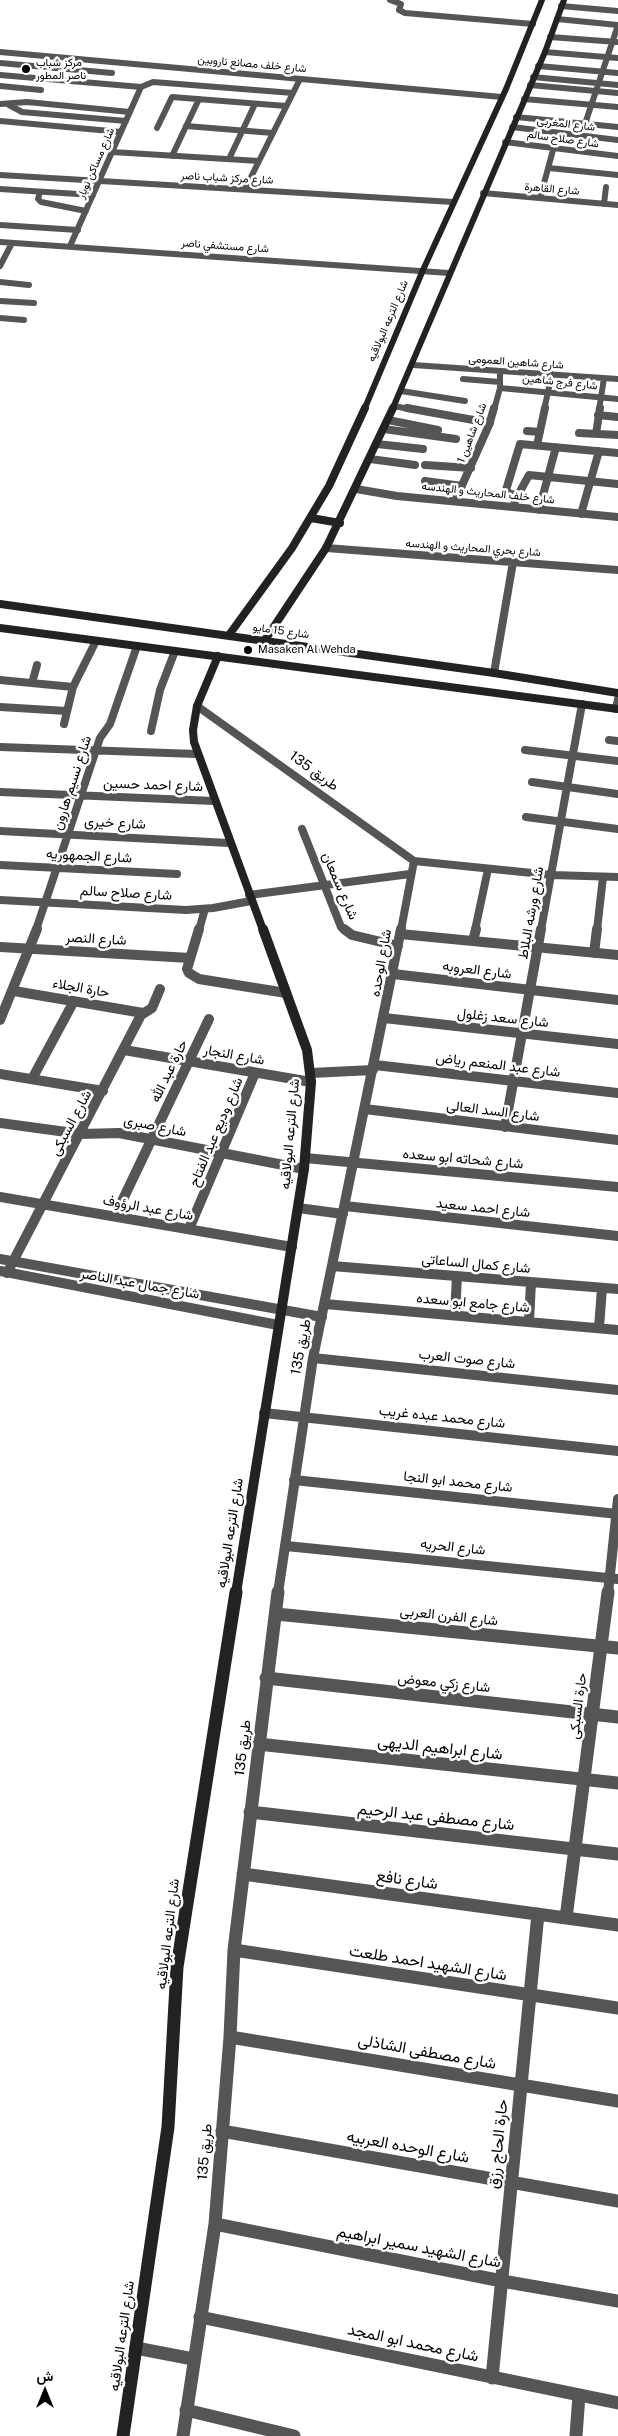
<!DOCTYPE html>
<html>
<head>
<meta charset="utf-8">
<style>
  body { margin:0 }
  #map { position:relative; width:618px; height:2436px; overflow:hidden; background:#fff; font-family:"Public Sans",Vazirmatn,sans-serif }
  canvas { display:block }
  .north { position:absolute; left:20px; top:2366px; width:50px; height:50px; -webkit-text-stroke:4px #fff; paint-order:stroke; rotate:0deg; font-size:14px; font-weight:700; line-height:20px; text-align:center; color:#000 }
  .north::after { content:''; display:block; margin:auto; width:18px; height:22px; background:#000; clip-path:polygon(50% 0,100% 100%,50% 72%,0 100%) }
</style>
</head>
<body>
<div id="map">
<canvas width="618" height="2436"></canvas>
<div class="north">ش</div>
</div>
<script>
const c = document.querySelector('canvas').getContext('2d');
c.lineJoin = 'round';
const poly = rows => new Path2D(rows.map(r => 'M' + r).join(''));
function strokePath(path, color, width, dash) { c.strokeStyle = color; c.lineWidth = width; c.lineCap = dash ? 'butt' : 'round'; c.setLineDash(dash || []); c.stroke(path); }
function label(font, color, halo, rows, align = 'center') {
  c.font = font + ' "Public Sans",Vazirmatn,sans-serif'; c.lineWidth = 5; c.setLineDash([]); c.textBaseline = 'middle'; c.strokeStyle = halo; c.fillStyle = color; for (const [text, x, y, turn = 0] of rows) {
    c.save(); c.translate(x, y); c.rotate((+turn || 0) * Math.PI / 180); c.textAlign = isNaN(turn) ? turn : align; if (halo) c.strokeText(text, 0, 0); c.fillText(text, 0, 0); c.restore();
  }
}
const streetFar3 = poly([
  [390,0,401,4,399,10,405,13,533,24],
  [561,6,618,11],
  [557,19,618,25],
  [550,37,617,42],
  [0,52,502,97],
  [545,52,618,58],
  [0,63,112,73],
  [538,66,618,73],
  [0,75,141,87,153,82,293,93],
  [533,77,618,85],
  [530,85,618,93],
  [0,86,41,90],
  [524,99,618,107],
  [0,104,27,102,130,112],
  [9,105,22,112,126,121],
  [516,117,618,127],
  [0,121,121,132],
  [585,124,618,25],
  [186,126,273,133],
  [512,127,618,140],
  [157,128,172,97,286,106],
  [505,142,618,156],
  [112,152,259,161],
  [172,156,199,99],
  [229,159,255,104],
  [549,168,618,175],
  [0,175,453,202],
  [0,189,93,195],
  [245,189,300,79],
  [40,192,38,199,41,202,86,211],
  [483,193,618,205],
  [540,198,553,150],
  [604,204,606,187],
  [0,225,78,230],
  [0,242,449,273],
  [70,246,141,87],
  [0,266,12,243],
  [0,282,29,285],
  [0,301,34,303],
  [0,318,24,320],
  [413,365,618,379],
  [463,379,500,382],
  [500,388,618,399],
  [401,391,465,401],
  [394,406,414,410],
  [494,410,500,388,500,371],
  [544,410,552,374],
  [599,410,604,378]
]);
const streetFar2 = poly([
  [407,408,490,423],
  [598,415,618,417],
  [388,420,438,430],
  [384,429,456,439],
  [527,431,540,432],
  [579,433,618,435],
  [596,434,600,408],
  [377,444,423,449],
  [537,445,545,408],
  [370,459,415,465],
  [425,465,471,468],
  [425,481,462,486],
  [356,489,397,496,618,517],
  [518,495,529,475,618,484],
  [455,501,489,425,494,408],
  [513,507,518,495,510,494,506,490,520,444,618,453],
  [539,510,556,447],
  [581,514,599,451],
  [326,548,618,570],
  [494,673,513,562],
  [0,680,73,687],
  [32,683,37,665],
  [197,706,414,861,552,875,618,877],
  [0,707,67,711],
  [616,709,618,699],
  [64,724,73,687,96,641],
  [151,731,160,690,175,651],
  [609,740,618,741],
  [0,747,196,754],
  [525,750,618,761],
  [532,782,618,794],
  [0,792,214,801],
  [526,817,618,829],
  [302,829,341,927,345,930],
  [0,831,229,843],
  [0,865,177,874],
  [249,895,410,874],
  [0,900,186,910,213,908,251,901],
  [36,930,100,738,110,724,137,646],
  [199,930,205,909],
  [401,930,414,861],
  [475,930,488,869],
  [541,930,582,704],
  [597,930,603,877]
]);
const streetFar1 = poly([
  [199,929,187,969,189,973,199,979,286,993],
  [344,929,352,935,398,946],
  [400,934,618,955],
  [473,941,476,929],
  [0,947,190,958],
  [594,953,597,929],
  [393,974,618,1000],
  [14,991,143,1013],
  [384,1018,618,1044],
  [0,1020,37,929],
  [124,1050,311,1082],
  [375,1065,618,1093],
  [311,1073,373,1070],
  [0,1074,103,1091],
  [32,1079,74,1001],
  [365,1109,618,1140],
  [0,1123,81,1134,119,1133,304,1169],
  [505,1127,541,929],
  [305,1158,618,1187],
  [0,1197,292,1247],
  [345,1206,618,1236],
  [298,1208,343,1214],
  [115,1216,209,1019],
  [189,1229,255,1073],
  [0,1259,322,1317],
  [332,1266,618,1289],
  [0,1271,278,1325],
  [7,1273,141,1015,152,1008,160,989],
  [325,1304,618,1330],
  [455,1315,457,1276],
  [529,1322,531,1282],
  [599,1328,602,1288],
  [313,1358,618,1390],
  [264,1413,618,1451],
  [294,1480,618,1514],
  [286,1546,618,1579],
  [278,1593,313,1358,401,929],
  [608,1593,618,1499]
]);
const street = poly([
  [276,1614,618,1648],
  [266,1678,618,1717],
  [258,1744,618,1783],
  [250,1812,618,1854],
  [243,1874,618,1925],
  [566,1918,608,1592],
  [234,1950,618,2008],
  [230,2037,618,2101],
  [222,2131,618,2201],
  [215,2224,502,2281,618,2301],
  [200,2317,618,2403],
  [136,2348,193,2359],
  [492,2378,538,1914],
  [186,2410,294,2436],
  [183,2436,215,2224,230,2037,234,1950,278,1592],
  [576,2436,579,2395]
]);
const secondaryFar3 = poly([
  [364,410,423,270,506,89,542,0],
  [392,410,545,52,564,0]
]);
const secondaryFar2 = poly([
  [311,518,340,523],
  [0,604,494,673,618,693],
  [0,628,618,709],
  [229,635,292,548,329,486,365,408],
  [265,640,326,548,393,408],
  [218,656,197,706,193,730,194,742,263,930]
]);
const secondaryFar1 = poly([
  [236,1593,304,1169,311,1082,307,1050,263,929]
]);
const secondary = poly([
  [123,2436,168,2127,177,1967,236,1592]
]);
const markers = [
  [26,69,5,"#000"],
  [248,650,5,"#000"]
];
const farPoinames = [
  ["مركز شباب",36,63],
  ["ناصر المطور",36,76],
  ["Masaken Al Wehda",258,650]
];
const farStreetnames = [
  ["شارع خلف مصانع ناروبين",252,64,5],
  ["شارع المغربى",566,124,7],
  ["شارع صلاح سالم",563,139,8],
  ["شارع مساكن نوبار",96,163,-66],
  ["شارع مركز شباب ناصر",227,178,3],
  ["شارع القاهرة",552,189,5],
  ["شارع مستشفي ناصر",225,246,4],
  ["شارع الترعه البولاقيه",388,321,-67],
  ["شارع شاهين العمومى",516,362,4],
  ["شارع فرج شاهين",560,382,6],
  ["شارع شاهين 1",472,433,-69],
  ["شارع خلف المحاريث و الهندسه",488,493,6],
  ["شارع بحري المحاريث و الهندسه",473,548,4],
  ["شارع 15 مايو",281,631,8]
];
const streetNames = [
  ["طريق 135",314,771,36],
  ["شارع نسيم هارون",72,783,-72],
  ["شارع احمد حسين",153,785,2],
  ["شارع خيرى",115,823,3],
  ["شارع الجمهوريه",89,856,3],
  ["شارع سمعان",340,886,67],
  ["شارع صلاح سالم",126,893,3],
  ["شارع ورشه البلاط",531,913,-80],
  ["شارع النصر",96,939,3],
  ["شارع الوحده",381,963,-80],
  ["شارع العروبه",477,970,7],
  ["حارة الجلاء",81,988,10],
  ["شارع سعد زغلول",503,1018,6],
  ["شارع النجار",234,1055,10],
  ["شارع عبد المنعم رياض",498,1065,7],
  ["حارة عبد الله",169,1071,-64],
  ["شارع السد العالى",493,1111,7],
  ["شارع السبكى",71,1123,-62],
  ["شارع صبرى",155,1126,11],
  ["شارع وديع عبد الفتاح",216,1132,-67],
  ["شارع الترعه البولاقيه",290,1134,-85],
  ["شارع شحاته ابو سعده",463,1159,5],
  ["شارع عبد الرؤوف",148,1208,10],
  ["شارع احمد سعيد",483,1208,6],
  ["شارع كمال الساعاتى",476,1264,5],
  ["شارع جمال عبد الناصر",140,1284,10],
  ["شارع جامع ابو سعده",473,1303,5],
  ["طريق 135",301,1347,-79],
  ["شارع صوت العرب",467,1359,6],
  ["شارع محمد عبده غريب",442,1417,6],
  ["شارع محمد ابو النجا",458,1482,6],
  ["شارع الترعه البولاقيه",230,1533,-81],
  ["شارع الحريه",453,1547,6],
  ["شارع الفرن العربى",449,1616,6],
  ["شارع زكي معوض",444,1683,6],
  ["حارة السبكى",578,1706,-83],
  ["طريق 135",243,1748,-83],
  ["شارع الترعه البولاقيه",168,1934,-83],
  ["طريق 135",205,2152,-85],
  ["شارع الترعه البولاقيه",122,2336,-82]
];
const nearStreetnames = [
  ["شارع ابراهيم الديهى",440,1748,6],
  ["شارع مصطفى عبد الرحيم",436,1817,6],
  ["شارع نافع",407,1880,8],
  ["شارع الشهيد احمد طلعت",428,1963,9],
  ["شارع مصطفى الشاذلى",427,2052,10],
  ["حارة الحاج رزق",498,2144,-84],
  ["شارع الوحده العربيه",408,2147,10],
  ["شارع الشهيد سمير ابراهيم",419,2247,11],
  ["شارع محمد ابو المجد",413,2343,12]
];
strokePath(streetFar3, '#555', 6);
strokePath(streetFar2, '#555', 8);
strokePath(streetFar1, '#555', 10);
strokePath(street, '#555', 13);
strokePath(secondaryFar3, '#222', 6);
strokePath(secondaryFar2, '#222', 8);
strokePath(secondaryFar1, '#222', 10);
strokePath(secondary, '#222', 13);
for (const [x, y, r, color] of markers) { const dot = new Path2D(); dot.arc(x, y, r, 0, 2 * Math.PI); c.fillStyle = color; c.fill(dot); strokePath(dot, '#fff', 2); }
label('11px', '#000', '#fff', farPoinames, 'left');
label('11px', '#000', '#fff', farStreetnames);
label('14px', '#000', '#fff', streetNames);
label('16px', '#000', '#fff', nearStreetnames);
</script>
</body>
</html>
